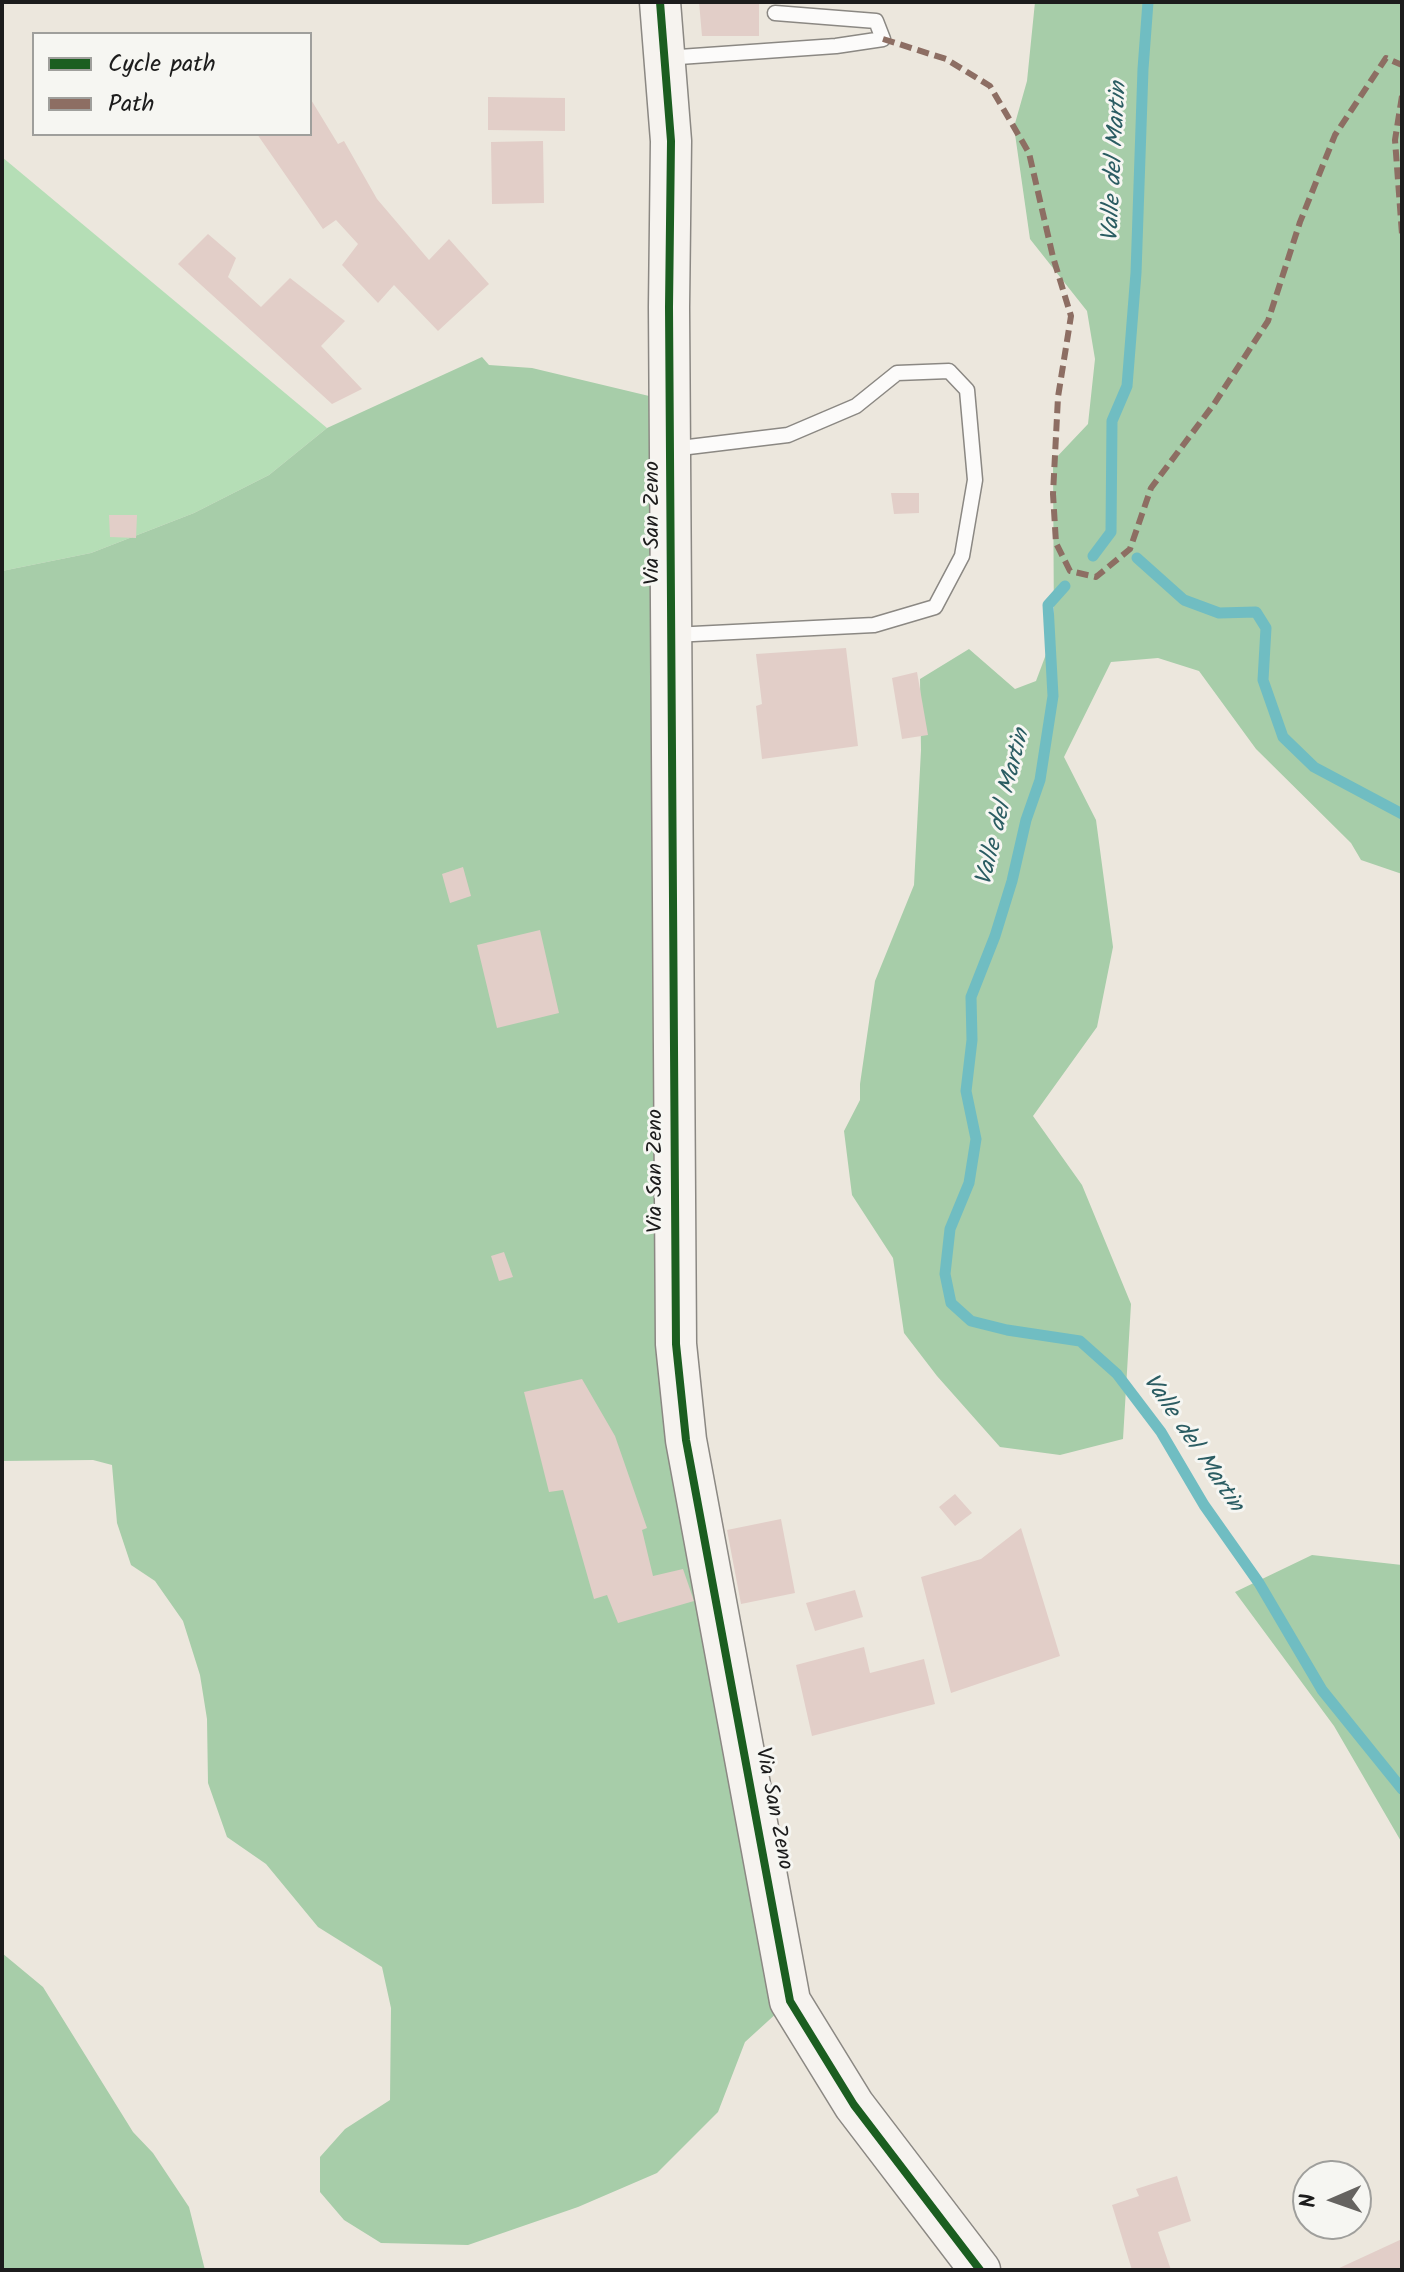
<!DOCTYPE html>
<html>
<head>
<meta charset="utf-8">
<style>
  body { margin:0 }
  #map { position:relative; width:1404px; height:2272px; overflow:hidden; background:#ece7dd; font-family:Kalam,sans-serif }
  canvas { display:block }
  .frame { position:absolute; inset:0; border:4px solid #1c1c1c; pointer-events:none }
  .legend { position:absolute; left:32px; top:32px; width:280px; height:104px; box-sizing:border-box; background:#f6f6f2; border:2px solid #9f9f9c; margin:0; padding:10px 14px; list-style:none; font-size:24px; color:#1c1c1c }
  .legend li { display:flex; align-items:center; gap:16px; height:40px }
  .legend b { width:40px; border:2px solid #9f9f9c }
  .north { position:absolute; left:1292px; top:2160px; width:80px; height:80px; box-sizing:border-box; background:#f6f6f2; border:2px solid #9f9f9c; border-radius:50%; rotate:268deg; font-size:22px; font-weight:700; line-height:32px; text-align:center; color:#1c1c1c }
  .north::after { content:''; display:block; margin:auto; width:28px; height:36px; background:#656360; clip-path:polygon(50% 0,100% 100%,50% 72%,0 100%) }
</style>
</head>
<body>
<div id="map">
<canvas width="1404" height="2272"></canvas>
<div class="frame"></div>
<ul class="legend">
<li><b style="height:10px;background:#1b5e20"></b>Cycle path</li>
<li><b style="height:10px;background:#8d6e63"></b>Path</li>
</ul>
<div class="north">N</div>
</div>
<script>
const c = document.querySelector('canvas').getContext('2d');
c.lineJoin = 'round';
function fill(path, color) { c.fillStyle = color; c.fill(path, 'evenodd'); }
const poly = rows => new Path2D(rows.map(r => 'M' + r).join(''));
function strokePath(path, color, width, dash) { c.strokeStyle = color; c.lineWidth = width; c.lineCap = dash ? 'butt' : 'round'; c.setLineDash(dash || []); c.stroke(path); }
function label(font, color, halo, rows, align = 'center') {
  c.font = font + ' Kalam,sans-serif'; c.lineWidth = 6; c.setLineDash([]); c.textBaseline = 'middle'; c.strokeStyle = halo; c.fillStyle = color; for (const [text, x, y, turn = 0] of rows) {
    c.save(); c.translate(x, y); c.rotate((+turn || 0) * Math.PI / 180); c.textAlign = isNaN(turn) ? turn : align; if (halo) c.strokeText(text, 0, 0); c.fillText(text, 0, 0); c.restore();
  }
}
const green = poly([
  [2,157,327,428,269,475,194,513,91,553,2,571]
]);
const forest = poly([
  [1035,2,1402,2,1402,874,1361,860,1351,843,1256,749,1199,671,1158,658,1111,662,1064,757,1096,820,1113,947,1097,1027,1033,1116,1082,1185,1131,1304,1123,1439,1060,1455,1000,1447,937,1376,904,1333,893,1258,852,1195,844,1131,860,1100,860,1084,875,981,914,885,921,750,920,679,969,649,1015,689,1036,681,1054,633,1053,461,1088,424,1095,359,1087,311,1030,239,1014,127,1027,81],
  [482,357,489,365,532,368,670,401,676,1344,790,2001,745,2042,718,2112,657,2173,578,2207,468,2245,381,2243,344,2220,320,2192,320,2157,345,2129,390,2100,391,2008,382,1967,318,1927,266,1864,227,1837,208,1783,207,1719,200,1675,183,1621,155,1581,131,1565,117,1523,112,1465,93,1460,2,1461,2,571,91,553,194,513,269,475,327,428],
  [1312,1555,1402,1565,1402,1843,1334,1726,1235,1592],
  [2,1953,43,1987,133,2132,153,2153,189,2207,205,2270,2,2270]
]);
const stream = poly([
  [1093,556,1111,532,1112,421,1127,386,1136,273,1143,69,1148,2],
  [1137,558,1184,600,1219,613,1256,612,1266,628,1263,680,1283,737,1314,767,1402,814],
  [1065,586,1048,605,1053,696,1040,780,1026,820,1012,881,995,936,971,997,972,1040,966,1091,976,1139,969,1183,950,1229,945,1274,951,1303,971,1321,1007,1330,1080,1341,1117,1374,1161,1432,1204,1505,1259,1583,1322,1690,1402,1789]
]);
const building = poly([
  [699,2,759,2,759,36,702,36],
  [488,97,565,98,565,131,488,130],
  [310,98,338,144,344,141,377,199,429,260,449,239,489,284,438,331,394,285,378,303,342,265,358,244,336,220,323,229,257,134,310,134],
  [543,141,544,203,492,204,491,142],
  [208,234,236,258,228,277,261,307,290,278,345,321,321,346,362,389,332,404,178,264],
  [891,493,919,493,919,513,894,514],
  [109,515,137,515,136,538,110,537],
  [846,648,858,746,762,759,756,706,762,704,756,654],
  [917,672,928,735,902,739,892,678],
  [463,867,471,896,450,903,442,874],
  [540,930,559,1013,497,1028,477,945],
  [504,1252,513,1277,499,1281,491,1256],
  [582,1379,615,1436,647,1528,642,1530,653,1576,683,1569,694,1601,618,1623,607,1595,594,1599,563,1490,549,1492,524,1392],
  [955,1494,972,1513,955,1526,939,1507],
  [781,1519,795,1593,741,1604,727,1530],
  [1021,1528,1060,1656,951,1693,921,1577,981,1559],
  [855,1590,863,1617,815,1631,806,1603],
  [864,1647,870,1673,924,1659,935,1704,812,1736,796,1665],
  [1177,2176,1191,2221,1158,2232,1171,2270,1132,2270,1112,2205,1139,2196,1136,2189],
  [1402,2239,1402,2270,1335,2270]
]);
const lane = poly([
  [665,58,836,46,883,39,876,21,775,13],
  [672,449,788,435,856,406,897,373,949,371,967,390,975,480,962,556,935,607,874,625,673,635]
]);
const secondary = poly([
  [660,2,671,141,669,307,676,1344,686,1440,790,2001,854,2105,980,2270]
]);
const quiet = poly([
  [883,39,946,59,990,86,1029,153,1053,257,1071,316,1058,397,1053,494,1056,543,1070,571,1096,577,1130,549,1151,488,1214,404,1268,321,1300,222,1335,135,1386,58,1402,65],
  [1402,96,1395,140,1402,234]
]);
const cycleway = poly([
  [660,2,671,141,669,307,676,1344,686,1440,790,2001,854,2105,980,2270]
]);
const streetNames = [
  ["Via San Zeno",654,523,-90],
  ["Via San Zeno",657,1171,-90],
  ["Via San Zeno",772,1809,79]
];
const waterNames = [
  ["Valle del Martin",1117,162,-87],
  ["Valle del Martin",1005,808,-76],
  ["Valle del Martin",1191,1444,56]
];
fill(green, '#b5deb6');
fill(forest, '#a7cda9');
strokePath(stream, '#70bdc2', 11);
fill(building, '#e2cec8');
strokePath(lane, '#8b8883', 17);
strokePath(secondary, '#8b8883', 43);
strokePath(lane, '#fcfbfa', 14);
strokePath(secondary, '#f6f3ef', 40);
strokePath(quiet, '#8d6e63', 6, [12, 6]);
strokePath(cycleway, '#1b5e20', 8);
label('22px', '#1c1c1c', '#f6f6f2', streetNames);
label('italic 24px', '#2a5c62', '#f6f6f2', waterNames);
</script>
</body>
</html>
